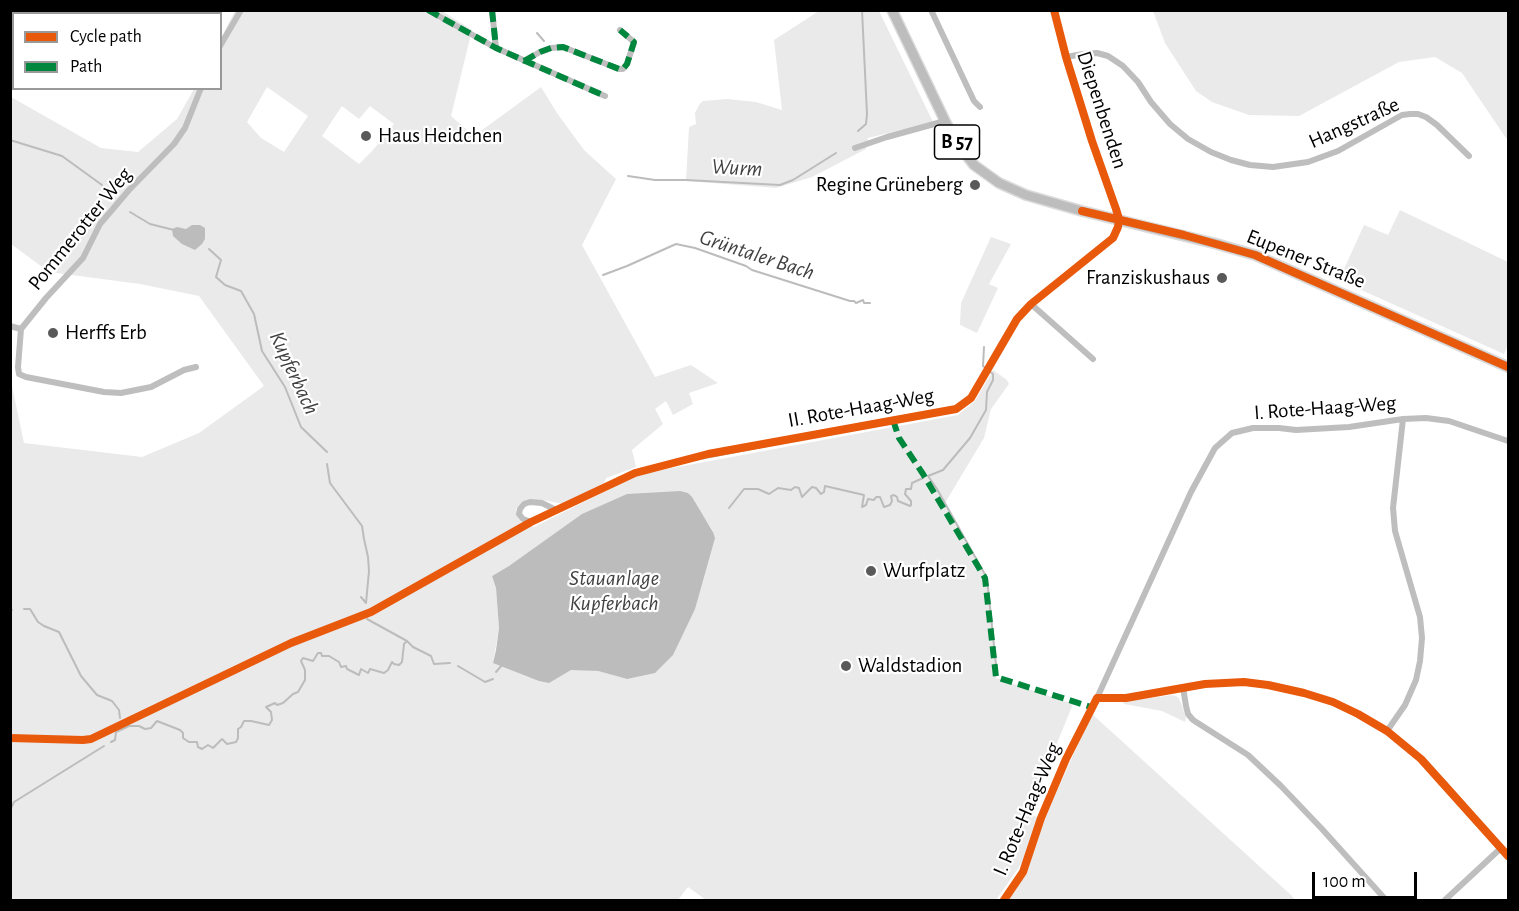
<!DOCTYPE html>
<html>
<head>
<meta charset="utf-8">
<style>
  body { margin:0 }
  #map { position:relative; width:1519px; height:911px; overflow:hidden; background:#fff; font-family:"Alegreya Sans",sans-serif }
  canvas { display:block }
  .frame { position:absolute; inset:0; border:12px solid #000; pointer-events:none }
  .legend { position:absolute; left:12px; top:12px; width:210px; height:78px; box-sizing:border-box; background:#fff; border:2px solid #999; margin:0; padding:8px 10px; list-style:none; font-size:18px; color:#000 }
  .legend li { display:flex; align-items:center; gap:12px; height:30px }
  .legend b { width:30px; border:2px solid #999 }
  .scale { position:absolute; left:1312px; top:872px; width:105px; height:27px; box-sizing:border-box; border:3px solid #000; border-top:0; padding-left:8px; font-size:18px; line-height:21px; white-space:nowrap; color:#000; -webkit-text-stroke:4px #fff; paint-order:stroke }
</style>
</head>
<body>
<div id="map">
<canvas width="1519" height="911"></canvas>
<div class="frame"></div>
<ul class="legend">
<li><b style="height:8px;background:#e8590c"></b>Cycle path</li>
<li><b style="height:8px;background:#00873e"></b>Path</li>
</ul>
<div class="scale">100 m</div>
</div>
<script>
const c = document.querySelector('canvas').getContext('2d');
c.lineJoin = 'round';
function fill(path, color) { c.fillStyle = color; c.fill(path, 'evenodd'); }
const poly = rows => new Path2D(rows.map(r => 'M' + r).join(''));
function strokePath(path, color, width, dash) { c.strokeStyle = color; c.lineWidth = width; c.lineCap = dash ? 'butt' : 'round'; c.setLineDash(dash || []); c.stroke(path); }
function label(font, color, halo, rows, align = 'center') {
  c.font = font + ' "Alegreya Sans",sans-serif'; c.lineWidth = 4.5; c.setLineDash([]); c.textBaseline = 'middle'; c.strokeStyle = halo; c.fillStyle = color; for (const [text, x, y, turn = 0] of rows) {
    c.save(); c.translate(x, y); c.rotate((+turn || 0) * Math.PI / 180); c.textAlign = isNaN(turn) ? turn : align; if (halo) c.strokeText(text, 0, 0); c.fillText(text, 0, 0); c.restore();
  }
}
const green = poly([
  [235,11,442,11,472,30,451,116,474,136,541,87,557,113,584,150,616,179,582,245,655,377,691,365,718,383,689,393,693,404,673,415,666,401,655,409,663,424,632,450,636,467,606,478,604,483,563,504,543,500,522,502,516,509,517,515,522,523,534,527,640,474,958,415,975,401,993,370,1007,380,1009,384,991,409,984,438,945,503,988,578,998,675,996,678,1073,704,1028,814,1038,817,1024,860,996,900,706,900,688,887,678,900,11,900,11,335,12,386,24,443,142,457,199,433,264,386,199,296,140,284,49,272,11,244,11,97,101,148,138,152,177,119,194,89,220,88,221,38],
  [267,87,308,116,284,152,261,138,247,122],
  [342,106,359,119,370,106,394,124,373,150,359,164,322,136],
  [688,493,713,531,627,679,598,671,493,663,499,628,496,588,492,576,509,566],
  [819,11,879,11,933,122,868,138,866,149,812,177,776,188,686,181,689,127,696,124,695,113,699,105,703,101,727,99,756,102,782,110,774,40],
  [1153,11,1508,11,1508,141,1462,73,1435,57,1399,62,1299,116,1249,115,1212,102,1196,91,1165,43],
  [1400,210,1508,262,1508,345,1504,354,1339,280,1364,225,1388,235],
  [991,237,1011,244,989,284,998,288,977,333,960,325,961,303],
  [1172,695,1178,697,1181,703,1186,718,1185,722,1162,711,1124,704,1123,702],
  [1092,714,1291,895,1295,900,1006,900,1026,875,1044,819]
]);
const water = poly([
  [192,225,200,225,205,228,205,239,202,244,195,250,182,244,173,236,172,229,177,227,186,229],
  [680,491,688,493,692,497,713,532,715,538,695,609,673,655,655,673,627,679,598,671,571,670,549,683,539,681,493,663,496,650,499,628,496,588,492,576,509,566,582,514,627,494]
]);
const stream = poly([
  [537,33,544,41],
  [858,131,866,124,867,114,862,10],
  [10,140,62,156,102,185],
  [628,176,655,180,686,180,780,185,793,180,836,153],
  [130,212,150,224,174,230],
  [209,249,221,260,216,277,225,285,241,291,254,314,262,351,285,387,301,427,327,452],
  [603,275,627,266,676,244,695,248,746,266,752,270,850,301,854,301,856,303,863,300,864,303,870,303],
  [984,347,983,366,993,374,993,380,987,392,986,410,970,438,943,470,928,476,937,489,987,578,997,675],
  [327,464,330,483,362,526,364,539,368,557,369,571,366,603],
  [729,508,744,489,758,489,769,494,778,488,791,490,795,487,799,488,802,497,812,487,816,488,821,494,824,492,825,486,864,495,862,507,866,505,868,499,874,500,876,497,880,497,884,507,890,505,892,501,891,496,894,495,897,497,898,501,910,506,911,505,911,501,905,494,906,489,911,489,912,483,923,478],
  [361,597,366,603],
  [24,609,30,609,38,622,44,626,59,632,81,676,97,695,112,701,119,710,120,718],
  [10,610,12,610],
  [367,619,407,641,413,647,431,656,434,664,450,663],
  [458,666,485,682,493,679],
  [496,672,502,665],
  [111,742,115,740,116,732,129,726,139,726,145,729,151,728,157,721,180,730,183,733,183,738,189,742,197,742,198,747,202,749,208,745,213,748,222,739,227,744,236,742,238,738,238,729,241,727,244,721,251,721,269,725,272,720,271,712,266,707,275,703,277,705,283,703,293,694,298,692,305,680,305,670,301,661,303,658,313,661,318,653,321,653,322,656,329,656,339,662,341,667,346,666,347,669,359,675,361,669,368,673,370,669,384,673,388,670,392,662,394,664,399,665,402,662,404,644,407,641],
  [10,810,14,802,104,746]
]);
const minor = poly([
  [428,10,496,48,605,96],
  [492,10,496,48],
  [931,10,974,101,980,107],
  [220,46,241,10],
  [1066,57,1083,54,1097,53,1108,56,1123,66,1138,82,1151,102,1170,124,1188,139,1211,152,1231,160,1250,165,1273,167,1308,162,1338,151,1402,115,1410,114,1418,114,1426,117,1437,125,1469,156],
  [524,61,540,52,551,48,563,47,619,69,623,69,627,64,634,42,620,30],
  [855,148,887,137,945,121],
  [1031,304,1093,359],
  [10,326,21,329],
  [196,367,184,370,151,387,121,393,104,392,26,377,19,374,18,367,21,329,46,298,83,258,100,224,129,190,174,144,185,128,201,88],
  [556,510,542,503,530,502,524,504,520,509,519,514,523,519,531,522,635,473,689,459,886,421,956,409,971,398,1017,319,1031,304,1113,238,1118,227,1119,219,1116,209,1092,141,1066,57,1054,10],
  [1183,687,1186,706,1188,714,1193,720,1248,755,1281,786,1322,829,1386,900],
  [1097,698,1126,698,1205,684,1244,682,1268,685,1304,693,1333,702,1358,714,1387,731,1405,745,1421,759,1444,783,1508,856],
  [1387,731,1405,705,1416,680,1420,661,1422,638,1420,617,1395,531,1393,508,1403,419],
  [1004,900,1023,872,1036,831,1066,759,1097,698,1191,492,1215,448,1232,433,1253,428,1279,428,1296,430,1349,427,1403,419,1426,418,1449,421,1508,441],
  [1445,900,1501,848]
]);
const primary = poly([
  [892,10,945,121,955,140,974,165,999,183,1026,195,1082,211,1217,244,1255,255,1508,367]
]);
const quiet = poly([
  [428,10,496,48,605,96],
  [492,10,496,48],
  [524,61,540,52,551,48,563,47,619,69,623,69,627,64,634,42,620,30],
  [893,420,899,438,923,474,985,578,996,677,1091,707]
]);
const cycleway = poly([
  [1082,211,1184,235,1255,255,1508,367],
  [10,738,83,740,91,739,291,643,371,612,531,522,635,473,708,454,956,409,971,398,1017,319,1031,304,1113,238,1118,227,1119,219,1116,209,1092,141,1066,57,1054,10],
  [1004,900,1023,872,1041,818,1066,759,1097,698,1126,698,1205,684,1244,682,1268,685,1304,693,1333,702,1358,714,1387,731,1421,759,1508,856]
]);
const markers = [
  [366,136,6,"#595959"],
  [975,185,6,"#595959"],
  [1222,278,6,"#595959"],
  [53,333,6,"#595959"],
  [871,571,6,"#595959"],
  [846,666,6,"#595959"]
];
const shields = [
  [957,142,45]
];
const shieldNames = [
  ["B 57",957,142]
];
const streetNames = [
  ["Diepenbenden",1102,110,72],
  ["Hangstraße",1354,123,-24],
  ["Pommerotter Weg",80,229,-51],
  ["Eupener Straße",1306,259,22],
  ["II. Rote-Haag-Weg",861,408,-10],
  ["I. Rote-Haag-Weg",1325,408,-4],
  ["I. Rote-Haag-Weg",1027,809,-67]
];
const poiNames = [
  ["Haus Heidchen",378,136],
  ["Regine Grüneberg",963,185,"right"],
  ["Franziskushaus",1210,278,"right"],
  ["Herffs Erb",65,333],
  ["Wurfplatz",883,571],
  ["Waldstadion",858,666]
];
const waterNames = [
  ["Wurm",737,168,3],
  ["Grüntaler Bach",757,255,18],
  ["Kupferbach",294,373,65],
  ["Stauanlage",614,578],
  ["Kupferbach",614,603]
];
fill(green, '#eaeaea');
fill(water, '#bcbcbc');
strokePath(stream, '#bcbcbc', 2);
strokePath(primary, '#dbdbdb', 12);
strokePath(minor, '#bebebe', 6);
strokePath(primary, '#bdbdbd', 9);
strokePath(quiet, '#00873e', 6, [12, 6]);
strokePath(cycleway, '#e8590c', 8);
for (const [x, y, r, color] of markers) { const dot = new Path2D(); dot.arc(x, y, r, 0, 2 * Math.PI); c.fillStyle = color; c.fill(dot); strokePath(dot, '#fff', 2); }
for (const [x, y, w] of shields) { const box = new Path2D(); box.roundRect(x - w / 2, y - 17, w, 34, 4.5); c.fillStyle = '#fff'; c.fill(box); strokePath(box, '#000', 1.5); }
label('bold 20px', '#000', null, shieldNames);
label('21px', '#000', '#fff', streetNames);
label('21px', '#000', '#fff', poiNames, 'left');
label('italic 22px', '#414141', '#fff', waterNames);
</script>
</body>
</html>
